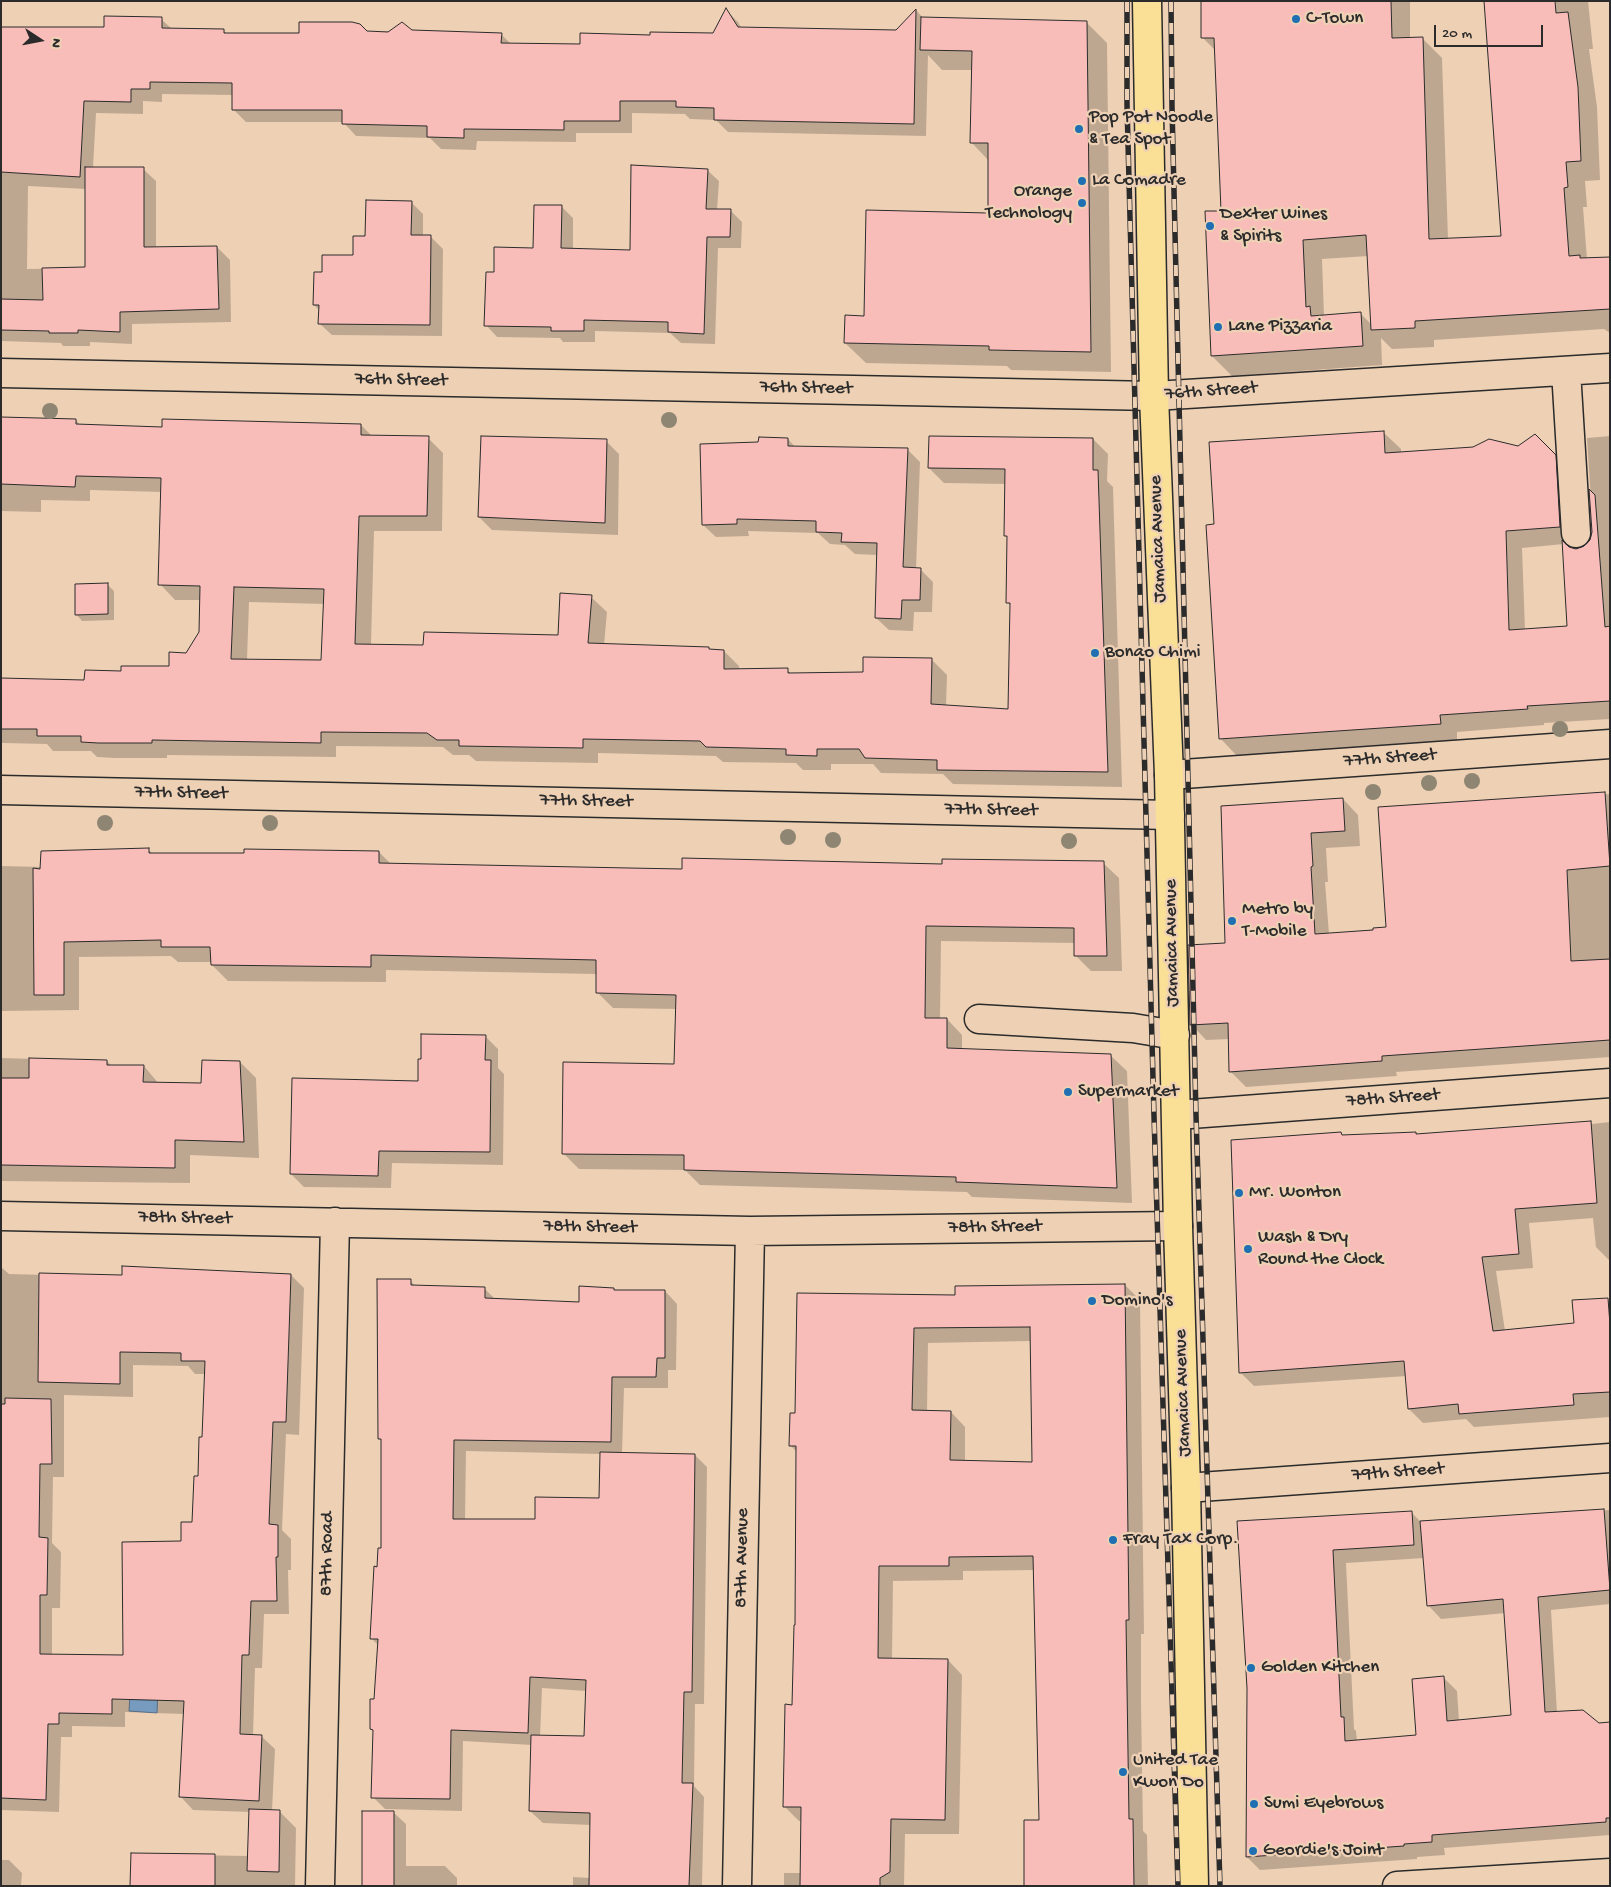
<!DOCTYPE html>
<html>
<head>
<meta charset="utf-8">
<style>
  body { margin:0 }
  #map { position:relative; width:1611px; height:1887px; overflow:hidden; background:#eed1b5; font-family:"Gochi Hand",sans-serif }
  canvas { display:block }
  .frame { position:absolute; inset:0; border:2px solid #2b2b2b; pointer-events:none }
  .north { position:absolute; left:15px; top:15px; width:50px; height:50px; -webkit-text-stroke:4px #eed1b5; paint-order:stroke; rotate:101deg; font-size:14px; font-weight:700; line-height:20px; text-align:center; color:#2b2b2b }
  .north::after { content:''; display:block; margin:auto; width:18px; height:22px; background:#2b2b2b; clip-path:polygon(50% 0,100% 100%,50% 72%,0 100%) }
  .scale { position:absolute; left:1434px; top:25px; width:109px; height:22px; box-sizing:border-box; border:2px solid #2b2b2b; border-top:0; padding-left:6px; font-size:15px; line-height:18px; white-space:nowrap; color:#2b2b2b; -webkit-text-stroke:4px #eed1b5; paint-order:stroke }
</style>
</head>
<body>
<div id="map">
<canvas width="1611" height="1887"></canvas>
<div class="frame"></div>
<div class="north">N</div>
<div class="scale">20 m</div>
</div>
<script>
const c = document.querySelector('canvas').getContext('2d');
c.lineJoin = 'round';
function fill(path, color) { c.fillStyle = color; c.fill(path, 'evenodd'); }
const poly = rows => new Path2D(rows.map(r => 'M' + r).join(''));
function strokePath(path, color, width, dash) { c.strokeStyle = color; c.lineWidth = width; c.lineCap = dash ? 'butt' : 'round'; c.setLineDash(dash || []); c.stroke(path); }
function label(font, color, halo, rows, align = 'center') {
  c.font = font + ' "Gochi Hand",sans-serif'; c.lineWidth = 4.5; c.setLineDash([]); c.textBaseline = 'middle'; c.strokeStyle = halo; c.fillStyle = color; for (const [text, x, y, turn = 0] of rows) {
    c.save(); c.translate(x, y); c.rotate((+turn || 0) * Math.PI / 180); c.textAlign = isNaN(turn) ? turn : align; if (halo) c.strokeText(text, 0, 0); c.fillText(text, 0, 0); c.restore();
  }
}
const water = poly([
  [132,1663,159,1664,157,1713,129,1711,132,1663]
]);
const shadow = poly([
  [1202,1,1410,1,1410,39,1422,38,1442,58,1448,239,1502,237,1485,1,1588,1,1593,49,1589,49,1597,107,1600,180,1585,181,1587,207,1583,207,1587,259,1610,258,1610,333,1604,329,1434,340,1434,347,1392,349,1381,338,1382,365,1232,376,1212,356,1206,212,1222,212,1216,51,1203,38],
  [1368,256,1372,325,1361,314,1324,316,1322,259],
  [726,10,738,22,742,29,896,32,916,10,924,19,1086,22,1107,43,1111,372,1011,370,1007,366,866,363,845,343,865,317,989,214,989,161,971,142,972,70,942,70,928,55,926,136,728,132,716,120,690,119,685,114,632,113,632,133,576,133,576,142,477,141,476,150,441,149,430,138,356,136,343,122,246,122,233,109,233,95,162,94,162,102,143,101,143,114,96,113,93,168,143,169,156,181,156,248,217,247,230,260,231,322,132,324,132,344,90,342,90,346,63,346,61,343,1,341,1,28,106,28,161,19,172,29,223,30,227,34,412,31,501,34,512,45,581,45,651,36,714,34],
  [28,186,86,189,87,268,27,269],
  [707,170,719,181,717,210,730,210,742,222,741,248,718,248,715,344,681,343,670,333,595,331,595,342,563,342,560,338,497,337,486,325,495,273,534,250,562,207,573,218,573,250,631,252],
  [411,202,423,214,423,237,431,237,443,249,442,336,332,335,320,324,320,311,314,305,323,274,354,257,367,237],
  [1,419,76,420,81,426,163,428,361,425,372,436,428,438,443,453,442,531,374,531,371,645,425,646,559,636,591,597,607,612,604,645,709,648,711,651,724,651,739,666,739,670,787,670,792,674,864,674,931,659,947,675,946,706,1009,710,1011,606,1008,603,1008,538,1005,535,1006,484,944,483,929,468,1093,439,1108,454,1107,481,1113,487,1122,787,953,784,943,774,881,773,873,764,831,764,831,770,803,770,796,763,723,762,716,756,598,753,598,763,476,761,469,755,453,755,443,747,336,746,336,757,167,755,167,758,114,758,97,757,91,751,53,751,47,744,2,743,1,679,86,682,122,673,170,667,187,654,200,633,201,600,175,600,160,584,162,492,90,490,90,501,41,500,41,512,1,511],
  [249,602,325,604,323,661,247,660],
  [1383,432,1401,449,1401,453,1518,448,1535,435,1572,473,1577,544,1565,544,1569,548,1578,550,1586,547,1591,541,1593,533,1587,438,1610,436,1610,719,1544,723,1544,725,1457,732,1457,740,1237,756,1220,738,1216,525],
  [1564,544,1568,627,1525,630,1522,548],
  [788,439,795,447,907,449,920,462,916,569,920,569,933,582,932,612,914,612,913,631,889,630,876,618,878,555,855,554,845,545,830,544,818,533,748,531,749,536,716,537,703,525,760,443],
  [606,441,619,454,618,535,492,530,479,517],
  [107,584,114,591,114,620,82,621,76,614],
  [1610,794,1610,1057,1396,1072,1397,1076,1246,1087,1230,1071,1229,1039,1206,1040,1191,1024,1226,945,1223,807,1343,799,1358,815,1360,846,1326,848,1328,882,1325,882,1329,934,1388,928,1379,809],
  [149,850,154,855,379,852,391,864,684,870,1103,863,1119,878,1122,971,1091,971,1075,955,1075,943,941,941,940,1019,947,1019,962,1035,962,1050,1111,1056,1127,1071,1132,1203,972,1197,967,1192,700,1185,685,1170,579,1169,563,1153,675,1065,677,1009,613,1008,597,992,597,974,386,970,386,982,228,981,212,965,212,962,178,962,171,956,79,957,79,1010,1,1011,1,866,42,867],
  [485,1036,498,1049,498,1068,504,1074,503,1165,392,1163,391,1188,304,1187,291,1174],
  [1,1058,107,1061,112,1066,144,1066,159,1084,202,1085,240,1062,256,1078,259,1158,190,1155,190,1183,1,1181],
  [1590,1122,1592,1124,1610,1122,1610,1261,1596,1247,1593,1218,1529,1223,1533,1268,1496,1271,1505,1331,1575,1324,1607,1299,1610,1301,1610,1417,1474,1427,1466,1419,1423,1423,1409,1409,1407,1376,1254,1386,1240,1372,1341,1134,1344,1137,1416,1133,1418,1135],
  [1,1267,9,1274,123,1277,291,1275,304,1288,299,1435,286,1434,282,1530,291,1539,291,1570,288,1570,289,1614,264,1614,262,1668,255,1668,253,1736,261,1736,275,1749,272,1811,279,1811,296,1828,295,1886,131,1886,132,1854,249,1856,250,1812,193,1810,180,1796,184,1714,125,1712,125,1727,72,1726,72,1737,61,1737,59,1812,1,1810],
  [133,1365,188,1366,195,1374,206,1374,203,1438,193,1524,182,1542,124,1656,52,1656,52,1608,60,1608,61,1552,52,1543,53,1477,64,1477,64,1395,133,1397],
  [410,1281,416,1286,484,1288,496,1300,580,1304,613,1289,616,1291,665,1291,677,1304,676,1370,668,1370,668,1388,624,1388,622,1454,695,1455,707,1467,704,1704,695,1704,694,1786,704,1797,702,1886,573,1886,573,1877,590,1878,591,1825,543,1823,530,1811,532,1745,463,1741,462,1811,385,1809,373,1797,374,1732,371,1729,375,1700,379,1646,371,1638,382,1549,382,1441,380,1439],
  [466,1451,601,1454,600,1499,536,1520,465,1520],
  [542,1688,586,1691,585,1737,540,1737],
  [1125,1285,1140,1300,1144,1634,1141,1634,1141,1703,1143,1831,1147,1835,1148,1886,1025,1886,1040,1821,1035,1570,963,1571,963,1580,893,1581,892,1659,948,1660,962,1675,959,1834,905,1834,904,1886,784,1886,784,1873,802,1873,802,1821,799,1821,784,1806,794,1706,796,1626,797,1452,791,1446,796,1415,956,1296],
  [1031,1341,1033,1463,965,1461,965,1427,951,1412,927,1412,928,1343],
  [1610,1510,1610,1604,1551,1610,1557,1713,1598,1724,1610,1723,1610,1835,1444,1848,1445,1855,1417,1857,1417,1859,1260,1870,1247,1857,1248,1688,1238,1522,1411,1512,1421,1522],
  [1424,1558,1428,1605,1441,1619,1506,1613,1512,1716,1459,1721,1457,1691,1444,1678,1418,1736,1357,1741,1356,1731,1354,1729,1346,1563],
  [393,1812,406,1824,406,1866,445,1866,457,1878,457,1886,363,1886],
  [1,1860,9,1860,22,1873,21,1886,1,1886],
  [470,1885,485,1886,459,1886]
]);
const building = poly([
  [1201,1,1391,1,1392,38,1423,37,1429,239,1501,236,1484,1,1555,1,1556,13,1568,12,1578,87,1581,161,1566,162,1568,187,1564,188,1569,256,1580,255,1580,258,1610,257,1610,309,1415,321,1415,328,1371,330,1366,235,1303,240,1306,307,1310,306,1311,316,1361,312,1363,346,1211,356,1205,211,1221,211,1214,38,1201,38,1201,1],
  [726,8,738,27,896,30,916,9,914,124,714,120,714,108,676,107,676,101,620,101,620,121,564,121,564,130,464,129,464,138,427,137,427,126,342,124,342,110,232,110,232,83,150,82,150,89,131,89,131,102,84,101,80,177,1,172,1,27,104,27,104,16,162,17,162,28,224,29,224,33,299,33,299,22,352,22,360,24,367,31,388,32,402,22,412,30,502,33,501,43,580,44,580,33,650,35,650,32,713,33,726,8],
  [921,17,1087,21,1091,352,989,350,989,346,844,343,845,315,864,316,866,210,988,213,988,143,970,143,972,51,920,50,921,17],
  [631,165,708,169,706,209,731,209,730,237,707,237,704,334,668,332,668,322,584,320,584,331,551,331,551,327,484,326,486,272,494,272,494,247,533,248,534,205,562,205,561,248,630,250,631,165],
  [85,167,144,167,144,247,217,246,219,309,120,312,120,332,78,330,78,333,49,333,49,331,1,330,1,299,43,300,42,268,85,267,85,167],
  [366,200,412,201,411,235,431,235,430,325,318,324,319,305,313,305,314,272,322,272,322,255,353,255,353,236,365,236,366,200],
  [1,417,76,419,76,424,162,427,162,419,361,424,361,435,429,436,427,516,359,516,355,644,423,645,424,632,558,635,560,593,592,595,588,643,709,647,709,649,724,650,724,669,788,668,788,673,863,672,863,657,932,658,931,704,1008,709,1010,603,1006,603,1007,536,1004,536,1005,469,928,468,929,436,1093,438,1093,470,1098,470,1108,772,937,770,937,760,865,758,859,749,817,749,817,756,786,755,786,749,706,747,700,741,583,739,583,748,459,746,459,740,437,740,427,733,321,732,321,743,152,740,152,743,98,743,81,742,81,736,37,736,37,729,1,729,1,678,84,680,85,670,121,671,121,666,169,666,169,652,186,653,199,632,200,586,158,585,161,478,76,476,75,487,1,484,1,417],
  [234,587,324,589,321,660,231,659,234,587],
  [1384,431,1385,453,1473,447,1489,439,1518,446,1535,434,1556,455,1560,527,1506,531,1509,630,1567,626,1562,540,1569,547,1576,549,1584,546,1590,540,1592,532,1589,489,1595,495,1605,627,1610,626,1610,701,1527,706,1528,709,1440,715,1441,724,1219,739,1206,525,1214,524,1209,442,1384,431],
  [481,436,607,439,605,523,478,517,481,436],
  [759,437,788,438,788,446,908,448,903,567,921,568,920,600,902,600,901,619,875,618,877,543,841,542,842,533,816,532,816,521,737,519,737,524,702,525,700,444,758,442,759,437],
  [108,583,108,614,75,615,75,584,108,583],
  [1605,792,1610,866,1567,870,1571,961,1610,959,1610,1040,1382,1056,1382,1061,1229,1072,1228,1023,1190,1025,1188,945,1225,943,1221,806,1343,798,1345,831,1311,833,1313,866,1311,867,1315,934,1373,930,1373,928,1386,927,1378,807,1605,792],
  [149,848,149,853,244,853,244,849,379,851,379,863,629,868,682,869,682,858,942,864,942,859,1104,861,1107,956,1074,956,1074,928,926,926,925,1018,947,1018,947,1048,1111,1054,1117,1188,956,1182,956,1177,684,1170,684,1155,562,1154,563,1062,674,1064,676,995,596,993,596,960,371,955,371,967,211,965,210,947,161,947,161,940,64,942,64,995,34,995,33,868,40,869,41,851,149,848],
  [421,1034,486,1035,485,1060,491,1060,490,1152,379,1151,378,1176,290,1174,292,1078,418,1081,418,1059,421,1059,421,1034],
  [29,1058,107,1060,107,1065,144,1065,143,1082,201,1083,202,1060,240,1061,244,1142,175,1140,175,1168,1,1165,1,1078,29,1078,29,1058],
  [1591,1121,1597,1203,1515,1209,1519,1254,1482,1257,1493,1331,1574,1323,1572,1300,1608,1298,1610,1325,1610,1392,1573,1394,1574,1405,1459,1414,1458,1404,1408,1409,1404,1361,1239,1373,1231,1140,1341,1132,1342,1135,1416,1132,1416,1134,1591,1121],
  [122,1266,291,1274,286,1422,273,1422,269,1524,278,1525,278,1557,276,1557,277,1601,251,1601,249,1655,242,1655,240,1734,262,1735,259,1801,179,1797,184,1701,112,1699,112,1714,59,1713,59,1724,48,1724,46,1800,1,1798,1,1404,5,1404,5,1398,51,1399,52,1464,40,1464,39,1537,48,1538,47,1595,40,1595,40,1654,123,1655,122,1542,181,1541,181,1522,192,1522,194,1476,198,1476,199,1437,202,1437,205,1361,181,1361,181,1353,120,1352,120,1384,38,1382,39,1273,122,1275,122,1266],
  [377,1279,411,1279,411,1285,485,1287,485,1298,579,1302,579,1286,614,1288,614,1290,665,1290,665,1358,657,1358,656,1377,612,1377,611,1442,454,1440,453,1519,535,1519,535,1497,599,1498,600,1452,695,1454,692,1692,684,1692,682,1783,693,1783,689,1886,589,1886,590,1813,529,1811,531,1735,584,1736,586,1680,530,1677,528,1733,451,1730,450,1799,371,1798,373,1730,370,1729,370,1699,374,1699,378,1639,370,1639,374,1566,377,1567,378,1548,381,1548,381,1439,378,1439,377,1279],
  [1125,1284,1129,1620,1126,1620,1127,1687,1129,1819,1133,1819,1134,1886,1024,1886,1024,1820,1039,1820,1033,1556,949,1557,949,1566,879,1566,878,1658,948,1659,945,1820,891,1819,890,1872,880,1878,880,1886,800,1886,801,1807,783,1807,785,1704,792,1705,794,1625,795,1625,796,1446,789,1446,790,1413,795,1413,797,1293,955,1295,955,1286,1125,1284],
  [1030,1327,1032,1462,950,1460,951,1411,912,1410,914,1328,1030,1327],
  [1604,1509,1610,1590,1538,1597,1545,1712,1583,1710,1599,1723,1610,1722,1610,1818,1606,1818,1606,1822,1432,1835,1432,1842,1404,1844,1404,1846,1246,1857,1247,1688,1237,1521,1412,1511,1414,1545,1333,1550,1341,1717,1344,1717,1345,1741,1416,1735,1412,1679,1444,1676,1447,1721,1511,1715,1503,1599,1427,1606,1420,1521,1604,1509],
  [249,1809,280,1810,279,1872,247,1871,249,1809],
  [362,1811,394,1811,394,1886,362,1886,362,1811],
  [131,1853,215,1854,215,1886,130,1886,131,1853]
]);
const minor = poly([
  [1566,371,1576,533],
  [1,373,1154,396,1610,368],
  [1169,775,1610,744],
  [1,790,1170,815],
  [979,1019,1133,1028,1175,1035],
  [1177,1115,1610,1083],
  [1,1216,750,1231,1178,1226],
  [1186,1488,1610,1458],
  [320,1886,335,1222],
  [737,1886,750,1231],
  [1397,1886,1610,1873]
]);
const major = poly([
  [1147,1,1154,396,1169,775,1178,1226,1186,1488,1194,1886]
]);
const rail = poly([
  [1127,1,1127,105,1154,1116,1178,1886],
  [1171,1,1172,107,1196,1115,1220,1886]
]);
const trees = [
  [50,411],
  [669,420],
  [1560,729],
  [1472,781],
  [1429,783],
  [1373,792],
  [105,823],
  [270,823],
  [788,837],
  [833,840],
  [1069,841]
];
const markers = [
  [1296,19,5,"#1f6fb2"],
  [1079,129,5,"#1f6fb2"],
  [1082,181,5,"#1f6fb2"],
  [1082,203,5,"#1f6fb2"],
  [1210,226,5,"#1f6fb2"],
  [1218,327,5,"#1f6fb2"],
  [1095,653,5,"#1f6fb2"],
  [1232,921,5,"#1f6fb2"],
  [1068,1092,5,"#1f6fb2"],
  [1239,1193,5,"#1f6fb2"],
  [1248,1249,5,"#1f6fb2"],
  [1092,1301,5,"#1f6fb2"],
  [1113,1540,5,"#1f6fb2"],
  [1251,1668,5,"#1f6fb2"],
  [1123,1772,5,"#1f6fb2"],
  [1254,1804,5,"#1f6fb2"],
  [1253,1851,5,"#1f6fb2"]
];
const poiNames = [
  ["C-Town",1306,19],
  ["Pop Pot Noodle",1089,118],
  ["& Tea Spot",1089,140],
  ["La Comadre",1092,181],
  ["Orange",1072,192,"right"],
  ["Technology",1072,214,"right"],
  ["Dexter Wines",1220,215],
  ["& Spirits",1220,237],
  ["Lane Pizzaria",1228,327],
  ["Bonao Chimi",1105,653],
  ["Metro by",1242,910],
  ["T-Mobile",1242,932],
  ["Supermarket",1078,1092],
  ["Mr. Wonton",1249,1193],
  ["Wash & Dry",1258,1238],
  ["Round the Clock",1258,1260],
  ["Domino's",1102,1301],
  ["Fray Tax Corp.",1123,1540],
  ["Golden Kitchen",1261,1668],
  ["United Tae",1133,1761],
  ["Kwon Do",1133,1783],
  ["Sumi Eyebrows",1264,1804],
  ["Geordie's Joint",1263,1851]
];
const streetNames = [
  ["76th Street",401,381,1],
  ["76th Street",806,389,1],
  ["76th Street",1211,392,-4],
  ["Jamaica Avenue",1159,539,-92],
  ["77th Street",1390,759,-4],
  ["77th Street",181,794,1],
  ["77th Street",586,802,1],
  ["77th Street",991,811,1],
  ["Jamaica Avenue",1173,943,-91],
  ["78th Street",1393,1099,-4],
  ["78th Street",185,1219,1],
  ["78th Street",590,1228,1],
  ["78th Street",995,1228,-1],
  ["Jamaica Avenue",1184,1393,-92],
  ["79th Street",1398,1473,-4],
  ["87th Road",328,1554,-89],
  ["87th Avenue",743,1558,-89]
];
fill(water, '#95c2ef');
strokePath(water, '#6b86a1', 1);
fill(shadow, '#0003');
fill(building, '#f9bdb9');
strokePath(building, '#2b2b2b', 1);
strokePath(minor, '#2b2b2b', 31);
strokePath(major, '#2b2b2b', 31);
strokePath(minor, '#eed1b5', 28);
strokePath(major, '#fadf96', 28);
strokePath(rail, '#2b2b2b', 5.5);
strokePath(rail, '#eed1b5', 4, [11]);
c.fillStyle = '#8e8573';
for (const [x, y] of trees) { c.beginPath(); c.arc(x, y, 8, 0, 2 * Math.PI); c.fill(); }
for (const [x, y, r, color] of markers) { const dot = new Path2D(); dot.arc(x, y, r, 0, 2 * Math.PI); c.fillStyle = color; c.fill(dot); strokePath(dot, '#eed1b5', 2); }
label('19px', '#2b2b2b', '#eed1b5', poiNames, 'left');
label('19px', '#2b2b2b', '#eed1b5', streetNames);
</script>
</body>
</html>
